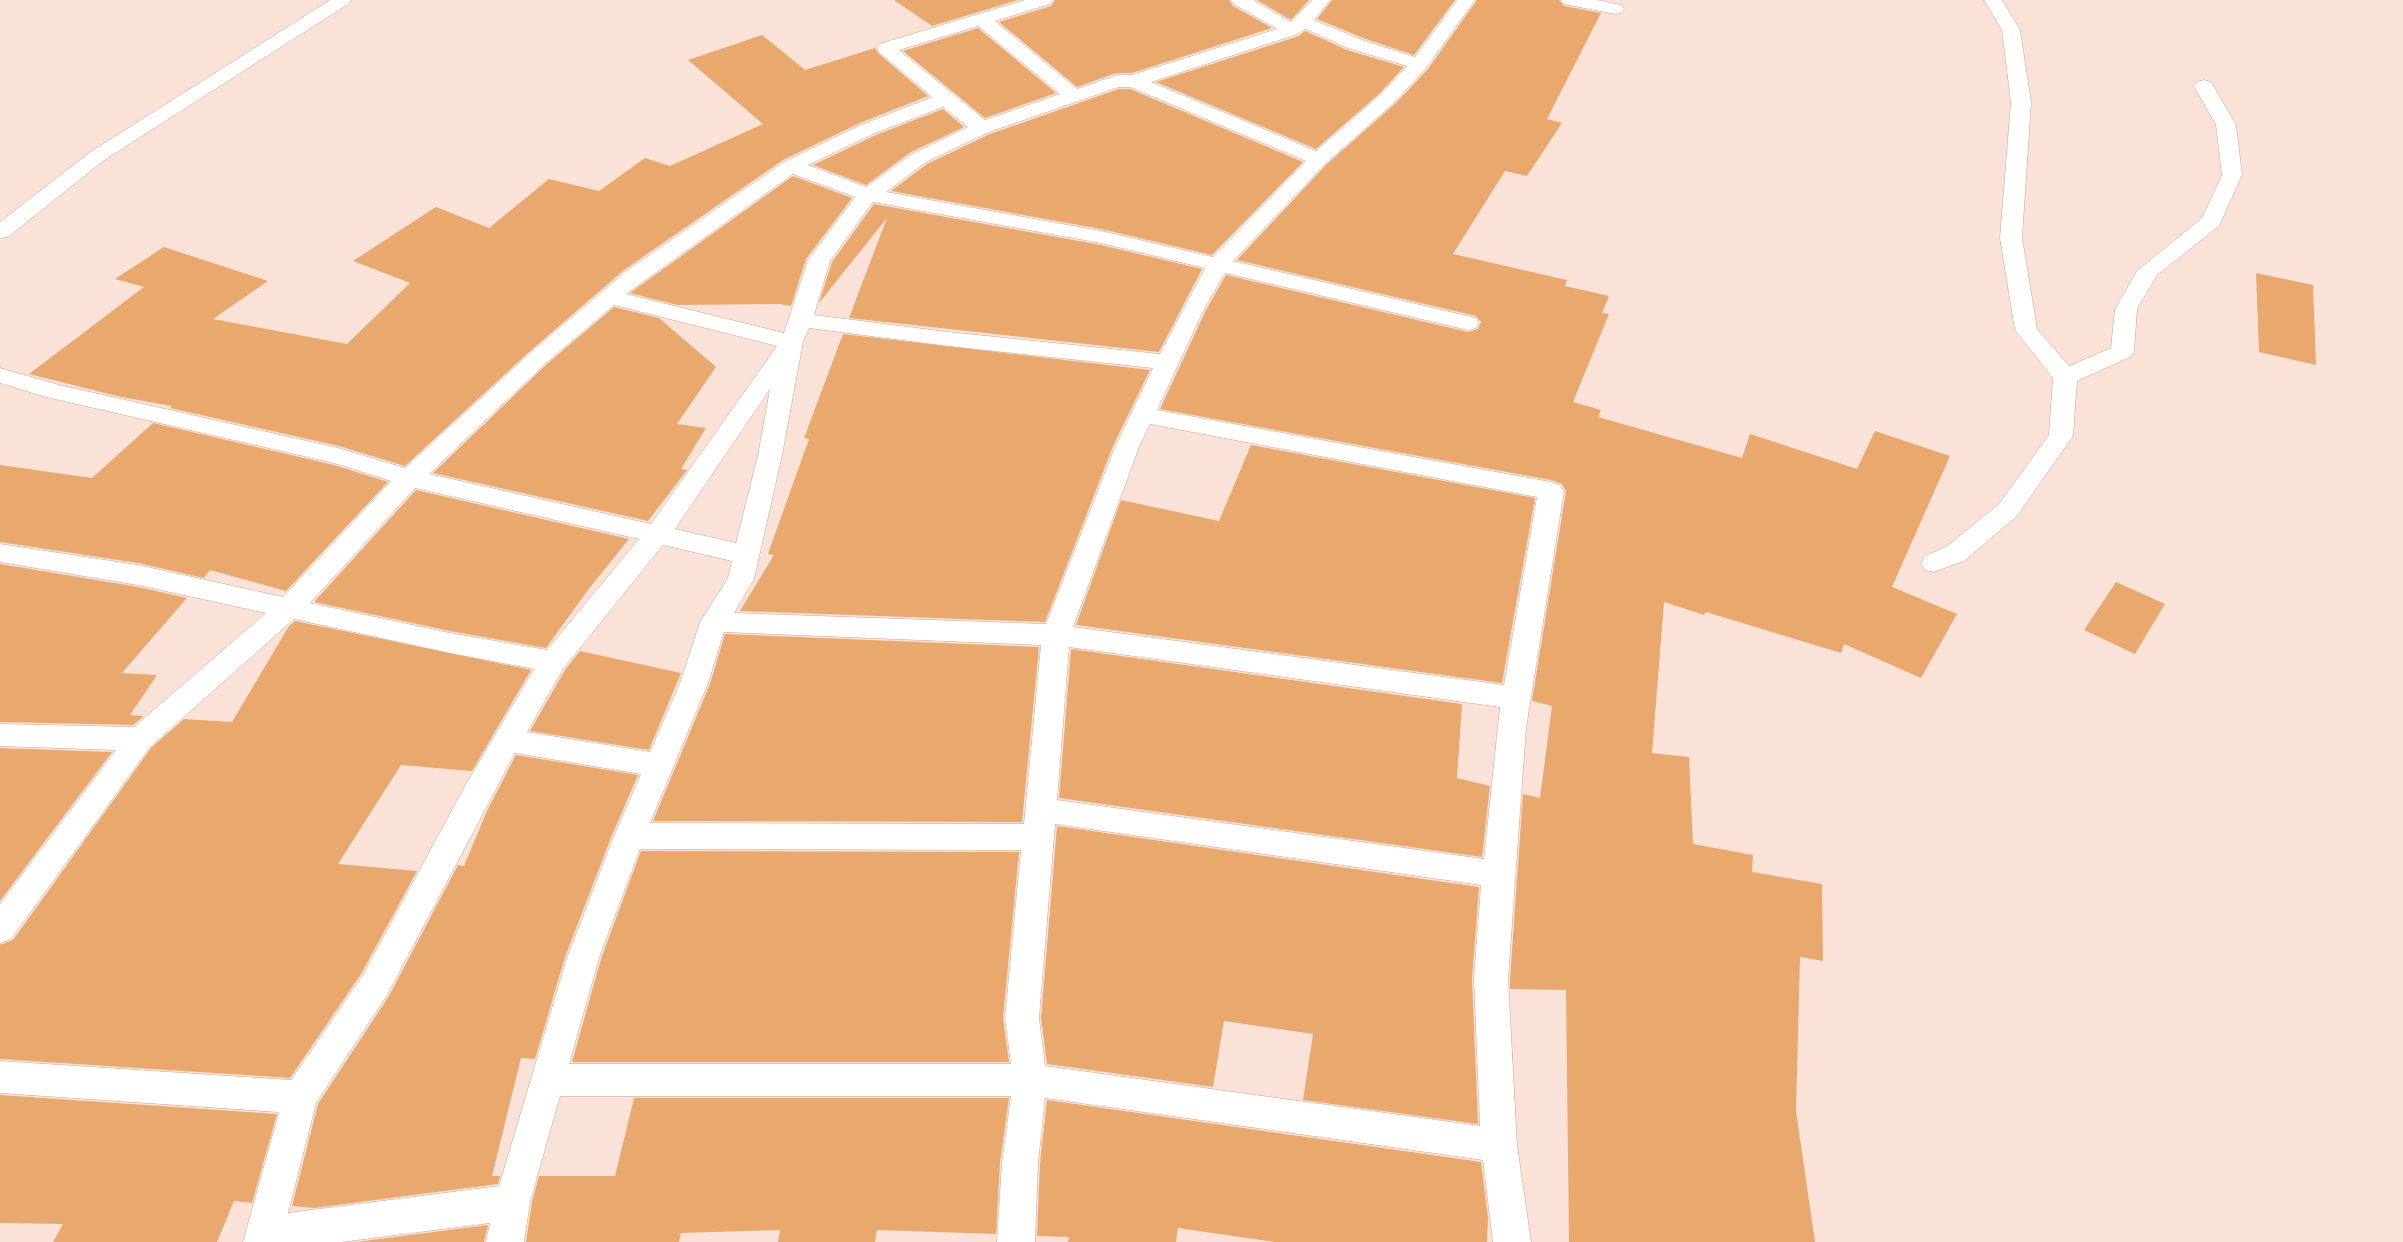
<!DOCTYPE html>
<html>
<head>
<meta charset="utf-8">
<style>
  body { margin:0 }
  canvas { display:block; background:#fbe2d8 }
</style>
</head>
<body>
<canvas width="2403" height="1242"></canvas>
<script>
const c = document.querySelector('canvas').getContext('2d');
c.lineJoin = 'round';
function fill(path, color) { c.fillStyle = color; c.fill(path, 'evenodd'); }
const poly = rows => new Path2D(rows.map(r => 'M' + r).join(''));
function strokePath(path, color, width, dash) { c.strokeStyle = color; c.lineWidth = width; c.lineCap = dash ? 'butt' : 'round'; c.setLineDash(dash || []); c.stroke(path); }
const building = poly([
  [894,0,1018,0,932,26],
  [1055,0,1229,0,1233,6,1272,28,1132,73,1116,73,1077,87,999,22,1051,6],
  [1257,0,1309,0,1291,20],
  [1332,0,1455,0,1414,55,1363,38,1317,19],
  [1477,0,1559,0,1564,6,1601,13,1547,119,1562,123,1527,176,1505,171,1453,254,1567,280,1565,286,1609,296,1602,313,1609,314,1573,402,1601,410,1598,417,1742,458,1750,434,1857,469,1875,431,1950,456,1892,587,1957,614,1921,678,1844,644,1841,653,1706,612,1704,615,1664,602,1652,753,1689,757,1693,844,1753,855,1752,872,1822,884,1823,961,1800,957,1796,1111,1815,1242,1569,1242,1566,990,1510,989,1510,979,1523,794,1540,798,1552,706,1532,701,1566,491,1562,484,1551,480,1160,409,1206,310,1226,275,1468,332,1478,329,1481,322,1476,316,1237,260,1327,164,1396,103,1428,69],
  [978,28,1056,93,985,118,903,51],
  [1305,31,1347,50,1404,67,1380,93,1316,149,1156,82,1299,36],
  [762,35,805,70,875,48,878,53,928,96,860,123,783,160,624,270,529,352,405,466,339,446,170,408,172,406,121,397,29,374,144,287,115,279,164,247,268,281,213,319,347,344,410,283,353,261,436,207,489,228,549,179,599,191,645,158,670,166,763,124,688,60],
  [1119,89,1130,89,1303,162,1212,255,1101,229,891,191,927,164,990,134],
  [943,109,964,127,911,152,866,185,813,165,876,135],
  [793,176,852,198,806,259,791,306,779,304,677,305,630,293],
  [874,204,1101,245,1202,269,1159,352,849,318,887,218,819,303,832,262],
  [2256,273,2313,285,2316,365,2259,352],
  [614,307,659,318,716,367,677,424,706,428,681,469,687,470,648,521,433,473,547,364],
  [843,334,1150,370,1113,446,1045,622,740,611,774,555,768,554,809,439,804,438],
  [153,423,334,465,388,482,286,591,210,570,204,578,138,563,0,542,0,465,92,478],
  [1251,445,1535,498,1502,683,1076,625,1121,500,1219,521],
  [416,490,629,539,588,590,546,648,450,631,314,602],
  [0,564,138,587,187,598,122,673,157,675,130,715,144,716,133,725,0,722],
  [2116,582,2165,604,2135,654,2084,630],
  [295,621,531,670,472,771,401,765,338,864,417,871,361,974,290,1078,0,1059,0,945,13,940,151,748,184,719,232,722,289,626],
  [725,634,1039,647,1022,822,653,821,710,684],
  [1071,649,1462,704,1457,778,1490,786,1482,857,1059,798],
  [580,651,681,673,649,750,530,731,565,670],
  [0,748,112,752,0,901],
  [516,755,638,775,612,835,565,957,535,1059,521,1058,492,1176,500,1176,498,1184,314,1208,292,1206,318,1104,389,996,458,865,464,866,487,811],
  [1057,826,1479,887,1472,979,1478,1124,1303,1100,1313,1034,1224,1021,1213,1087,1047,1064,1041,1018],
  [641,851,1019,852,1003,1018,1009,1062,572,1062,601,959],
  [0,1095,277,1114,252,1203,234,1201,217,1242,53,1242,63,1224,0,1223],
  [634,1098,1009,1098,1000,1163,996,1234,877,1230,875,1242,778,1242,780,1230,681,1233,679,1242,526,1242,532,1202,539,1176,615,1176],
  [1047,1100,1481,1162,1488,1218,1487,1242,1275,1242,1178,1228,1176,1242,1068,1242,1069,1237,1037,1236,1040,1163],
  [488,1225,484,1242,356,1242]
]);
const minor = poly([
  [330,0,351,0,348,4,103,161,8,237,0,238,0,222,89,153,330,0],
  [1025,0,1053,0,1050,4,995,21,1077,89,1117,75,1132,75,1277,29,1234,4,1231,0,1253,0,1291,22,1312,0,1330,0,1314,20,1362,40,1415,57,1457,0,1475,0,1426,68,1395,102,1326,163,1233,261,1476,318,1479,323,1476,328,1468,330,1225,273,1204,309,1157,410,1551,482,1560,485,1564,491,1526,728,1508,979,1517,1145,1531,1242,1493,1242,1483,1160,1045,1098,1038,1163,1035,1242,997,1242,1002,1163,1011,1096,560,1096,530,1202,524,1242,486,1242,490,1223,341,1242,243,1242,279,1112,0,1093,0,1061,291,1080,363,975,465,786,534,669,450,653,294,619,150,747,11,939,0,943,0,904,116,750,0,746,0,724,134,727,266,613,138,585,0,562,0,544,138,565,283,597,391,481,334,463,46,397,0,383,0,368,59,385,338,448,405,468,530,353,625,272,784,162,861,125,932,97,879,52,877,48,879,44,1025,0],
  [978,26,1060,94,985,120,899,50,978,26],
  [1305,29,1348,48,1407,66,1381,94,1316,151,1151,82,1298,34,1305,29],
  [1119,87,1130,87,1306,161,1213,257,1101,231,886,192,926,162,989,132,1119,87],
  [943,107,968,127,912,154,866,187,808,165,875,133,943,107],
  [793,174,855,197,808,260,784,333,626,294,793,174],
  [873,202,1101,243,1205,268,1160,354,948,332,814,315,830,261,873,202],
  [614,305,777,346,651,524,429,474,546,363,614,305],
  [809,328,948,346,1153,368,1115,447,1046,624,734,613,754,579,782,455,803,342,809,328],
  [770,389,758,455,736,543,675,529,770,389],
  [1150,424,1537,497,1504,685,1073,627,1139,447,1150,424],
  [415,488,639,539,547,650,450,633,310,603,415,488],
  [663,545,732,561,728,578,700,622,680,683,650,752,527,732,563,669,663,545],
  [724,632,1041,645,1024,824,650,823,708,683,724,632],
  [1069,647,1500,707,1484,859,1057,800,1069,647],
  [515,753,641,774,614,836,567,958,499,1186,288,1213,316,1103,387,995,515,753],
  [1055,824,1481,885,1474,979,1480,1126,1045,1066,1039,1018,1055,824],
  [640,849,1021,850,1005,1018,1011,1064,569,1064,599,958,640,849],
  [1561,0,1597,0,1621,5,1624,9,1621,13,1615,14,1564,4,1561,0],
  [1984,0,2002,0,2020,30,2031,102,2022,238,2037,329,2069,366,2111,348,2115,309,2137,271,2202,218,2222,175,2216,125,2194,86,2197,82,2204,80,2211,82,2236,125,2242,175,2219,226,2157,275,2137,309,2134,352,2130,357,2077,381,2073,436,2017,516,1964,561,1934,572,1925,570,1921,563,1925,556,1946,547,1999,504,2049,435,2053,378,2015,330,2000,238,2011,102,2002,30,1984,0]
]);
fill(building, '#e9a96e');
strokePath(minor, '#caa393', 1);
fill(minor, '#fff');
</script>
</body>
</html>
